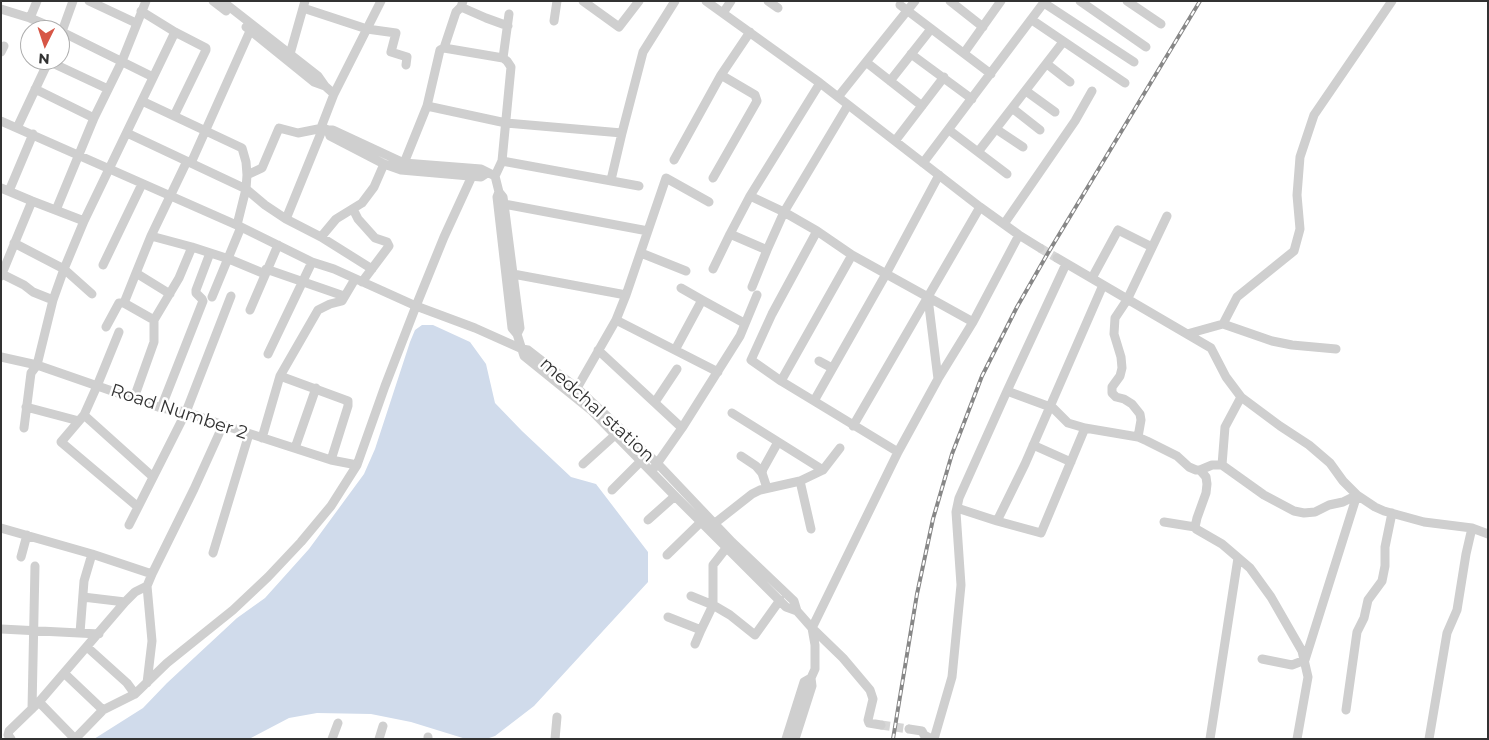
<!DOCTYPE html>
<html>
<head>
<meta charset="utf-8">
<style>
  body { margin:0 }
  #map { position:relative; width:1489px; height:740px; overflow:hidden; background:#fff; font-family:Montserrat,sans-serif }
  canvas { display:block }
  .frame { position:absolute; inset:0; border:2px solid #323232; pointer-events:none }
  .north { position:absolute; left:20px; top:20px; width:50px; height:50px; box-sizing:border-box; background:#fff; border:1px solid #adadad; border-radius:50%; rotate:184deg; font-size:14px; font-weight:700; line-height:20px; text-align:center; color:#323232 }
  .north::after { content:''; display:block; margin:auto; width:18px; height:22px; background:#d75646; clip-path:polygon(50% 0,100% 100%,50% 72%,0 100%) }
</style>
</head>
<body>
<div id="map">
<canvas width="1489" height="740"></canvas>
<div class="frame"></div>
<div class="north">N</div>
</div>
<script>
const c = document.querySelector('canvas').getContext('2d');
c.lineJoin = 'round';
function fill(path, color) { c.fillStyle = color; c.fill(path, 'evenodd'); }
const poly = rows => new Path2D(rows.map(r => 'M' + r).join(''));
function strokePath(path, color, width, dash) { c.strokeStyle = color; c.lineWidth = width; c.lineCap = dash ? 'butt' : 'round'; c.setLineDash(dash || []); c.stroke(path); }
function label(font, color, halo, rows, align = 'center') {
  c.font = font + ' Montserrat,sans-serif'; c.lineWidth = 5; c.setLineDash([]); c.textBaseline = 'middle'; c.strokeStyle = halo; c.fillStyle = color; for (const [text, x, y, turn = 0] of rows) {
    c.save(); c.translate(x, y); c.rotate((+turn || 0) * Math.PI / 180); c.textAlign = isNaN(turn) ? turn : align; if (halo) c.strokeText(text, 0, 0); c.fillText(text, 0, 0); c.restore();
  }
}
const water = poly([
  [422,325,433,325,470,342,486,364,495,403,522,431,571,477,596,484,648,552,648,582,534,706,495,736,486,739,466,739,411,722,371,714,317,713,289,718,249,739,94,739,143,708,167,683,237,618,265,598,309,549,364,474,375,449,410,342,415,330]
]);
const minorTunnel = poly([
  [1040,248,1057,258],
  [881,725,909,729]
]);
const minor = poly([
  [89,1,136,23],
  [213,1,226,11],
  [222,1,318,76,325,86,334,94,322,125,323,128,328,130,330,136,384,164,401,170,481,177,487,173],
  [583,1,619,27,639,1],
  [706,1,820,83,980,207,1019,235,1040,248],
  [768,1,778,8],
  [950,1,983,27],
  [1080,1,1146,47],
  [1127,1,1161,24],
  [1044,3,1134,62],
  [900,5,991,74],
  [461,7,486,18,508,26],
  [303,8,367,29,396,33,391,52,407,57,406,65],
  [1,9,30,18,58,30],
  [141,11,175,32,206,48,206,50,174,116],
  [723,13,731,1],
  [30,18,37,1],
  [1032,20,1125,83],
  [554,21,557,1],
  [246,27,314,82,325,86],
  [60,31,153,77],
  [60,37,73,1],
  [444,48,503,58],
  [1,52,4,46],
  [964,53,1001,1],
  [290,54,305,1],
  [911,54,972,99],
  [48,61,108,89],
  [866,62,915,1],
  [1047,64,1070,82],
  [890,81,931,29],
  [35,89,94,118],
  [1026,91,1055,112],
  [334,94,381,1],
  [838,97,866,62,922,106],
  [142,101,242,148,246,162,247,175,246,189,237,225],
  [427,106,506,123,622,133,611,180],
  [1012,108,1040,130],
  [1,121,241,227,312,262,334,269,416,306,475,328,522,349,528,350,577,388,657,463,732,542,794,601,797,611],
  [17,128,49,60],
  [996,129,1023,147],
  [328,130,333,130,404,163,481,169,495,176,499,192,503,197,504,204,520,328,517,334],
  [949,130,1007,174],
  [127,133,246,189,265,205,286,219,321,237,372,269],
  [622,133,643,52,675,1],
  [895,141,944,77],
  [978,152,1063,42],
  [674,160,721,75,750,32],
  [502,161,511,67,507,61,503,58,509,14],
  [191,163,250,31],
  [404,163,427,106,440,50,444,48,456,12,461,7,463,1],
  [923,163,1045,1],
  [247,175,262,168,279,128,298,133,323,128],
  [495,176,502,161,639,186],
  [713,178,757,101,755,95,721,75],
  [1,188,32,201,84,221],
  [9,191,33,134],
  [499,192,497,197,512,328,517,334,524,356,592,411,675,496,786,607,797,611,812,628,815,645,815,669,811,678],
  [750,196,784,212,817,231,852,255,973,322],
  [504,204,648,231],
  [353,209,358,219,375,238,387,242,389,246,362,282],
  [56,210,94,118,122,61,146,1],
  [286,219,323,128],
  [1004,224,1075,121,1092,91],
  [730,234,767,250],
  [151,236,192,247,229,259,265,274],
  [321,237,336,219,362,203,374,187,384,164],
  [14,243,64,269,92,294],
  [641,253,686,271],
  [1057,258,1211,348,1226,377,1241,397,1280,426,1309,445,1330,463,1343,481,1357,495,1375,507,1384,511,1424,522,1472,528,1488,534],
  [103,265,142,184],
  [266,269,344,296],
  [713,269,730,234,750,196,820,83],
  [136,273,151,236,187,161],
  [2,274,24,285,33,292,53,300],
  [513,274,626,295],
  [1,276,32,201],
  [1092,278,1118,230,1152,247],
  [752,287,767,250,784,212,848,105],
  [212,297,241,227],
  [928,298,938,379],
  [702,300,744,323],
  [124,303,154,320],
  [250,310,278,245],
  [616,320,718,372],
  [1223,324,1237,297,1294,251,1300,229,1297,195,1300,157,1314,115,1392,1],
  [106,327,119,303,124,303,136,273,170,294],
  [119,332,97,386,84,415,61,442,138,507],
  [1187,334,1223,324,1272,341,1292,345,1336,349],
  [598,350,682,428],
  [675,350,702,300,681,288],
  [268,354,312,262],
  [1,357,37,365,161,408,186,412,223,425,331,460,357,465],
  [819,361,832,368],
  [280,376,348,401,348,406,331,460],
  [781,381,852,255],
  [577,388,616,320,626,295,666,178,709,202],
  [1007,391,1053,408,1068,423,1085,428,1138,437,1147,441,1177,456,1189,467,1196,470,1200,470,1212,465,1222,465,1264,495,1294,511,1304,513,1315,512,1329,505,1343,502,1357,495],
  [134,398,154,342,154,320,179,278,192,247],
  [814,401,781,381,751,360,772,314,817,231],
  [655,402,677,369],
  [26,407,79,421],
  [161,408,203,301,202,299,196,293,196,290,210,253],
  [732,413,823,470],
  [84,415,153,477],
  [853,426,980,207],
  [24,428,31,373,37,365,53,300,64,269,84,221,175,32],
  [1138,437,1141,420,1140,414,1132,404,1124,399,1116,397,1112,393,1112,387,1120,376,1122,368,1121,357,1114,334,1115,318,1127,300,1167,216],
  [262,438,280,376,318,310,330,304,342,301,355,279],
  [1033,445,1071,462],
  [295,448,316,388],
  [898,452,814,401,886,274,939,175],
  [741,456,756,466,762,473],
  [583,464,615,435],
  [1222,465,1225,427,1241,397],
  [654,468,682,428,740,336,757,295],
  [1200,470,1206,477,1207,484,1206,493,1197,518,1195,527,1196,529,1222,544,1250,568,1271,597,1302,651,1308,677,1297,739],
  [800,481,811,529],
  [767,488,762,473,763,469,778,442],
  [612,490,641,461],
  [957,508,997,521,1041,533,1085,428],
  [648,520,675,496],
  [997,521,1025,464,1103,285],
  [1164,522,1195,527],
  [129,525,186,412,231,296],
  [710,527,752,494,760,490,800,481,823,470,840,448],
  [1,528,92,554,152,574,147,586,152,641,147,683],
  [213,553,249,434],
  [667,555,701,522],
  [21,557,27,535],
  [152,574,194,489,223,425],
  [691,596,713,605,713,565,727,547],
  [83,597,125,602],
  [668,617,701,630,713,605,730,615,755,635,780,600],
  [1,629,99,634],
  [80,633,84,581,92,554],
  [695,644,701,630],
  [87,647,127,683,135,694],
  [1262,659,1292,665,1305,660,1357,495],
  [64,673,103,710],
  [39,702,75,739],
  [32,709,35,566],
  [1346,710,1357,632,1364,618,1368,600,1382,581,1385,566,1385,547,1392,513],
  [881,725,869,723,868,720,873,699,870,690,843,658,812,628,898,452,938,379,973,322,1019,235],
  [909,729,922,731,924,735,932,739],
  [11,739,8,735,9,731,39,702,125,602,135,592,147,586],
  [75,739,103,710,135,694,167,663,233,610,268,577,301,542,331,506,357,465,385,386,416,306,444,237,472,176],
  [332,739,338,723],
  [379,739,383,726],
  [428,739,428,737],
  [555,739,557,717],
  [786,739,804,682,811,678,812,686,795,739],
  [934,739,952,677,961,585,956,512,959,498,1007,391,1066,264],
  [1210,739,1238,558],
  [1429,739,1447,633,1457,610,1466,554,1472,528]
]);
const rail = poly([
  [893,739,917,594,933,519,952,454,982,376,1017,307,1048,253,1200,1]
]);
const streetNames = [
  ["medchal station",597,410,42],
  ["Road Number 2",179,412,18]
];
fill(water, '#d0dbeb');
strokePath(minorTunnel, '#d6d6d6', 9, [9, 4.5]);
strokePath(minor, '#cfcfcf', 9);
strokePath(rail, '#878787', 4);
strokePath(rail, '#fff', 2, [5.5]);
label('18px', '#323232', '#fff', streetNames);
</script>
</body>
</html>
